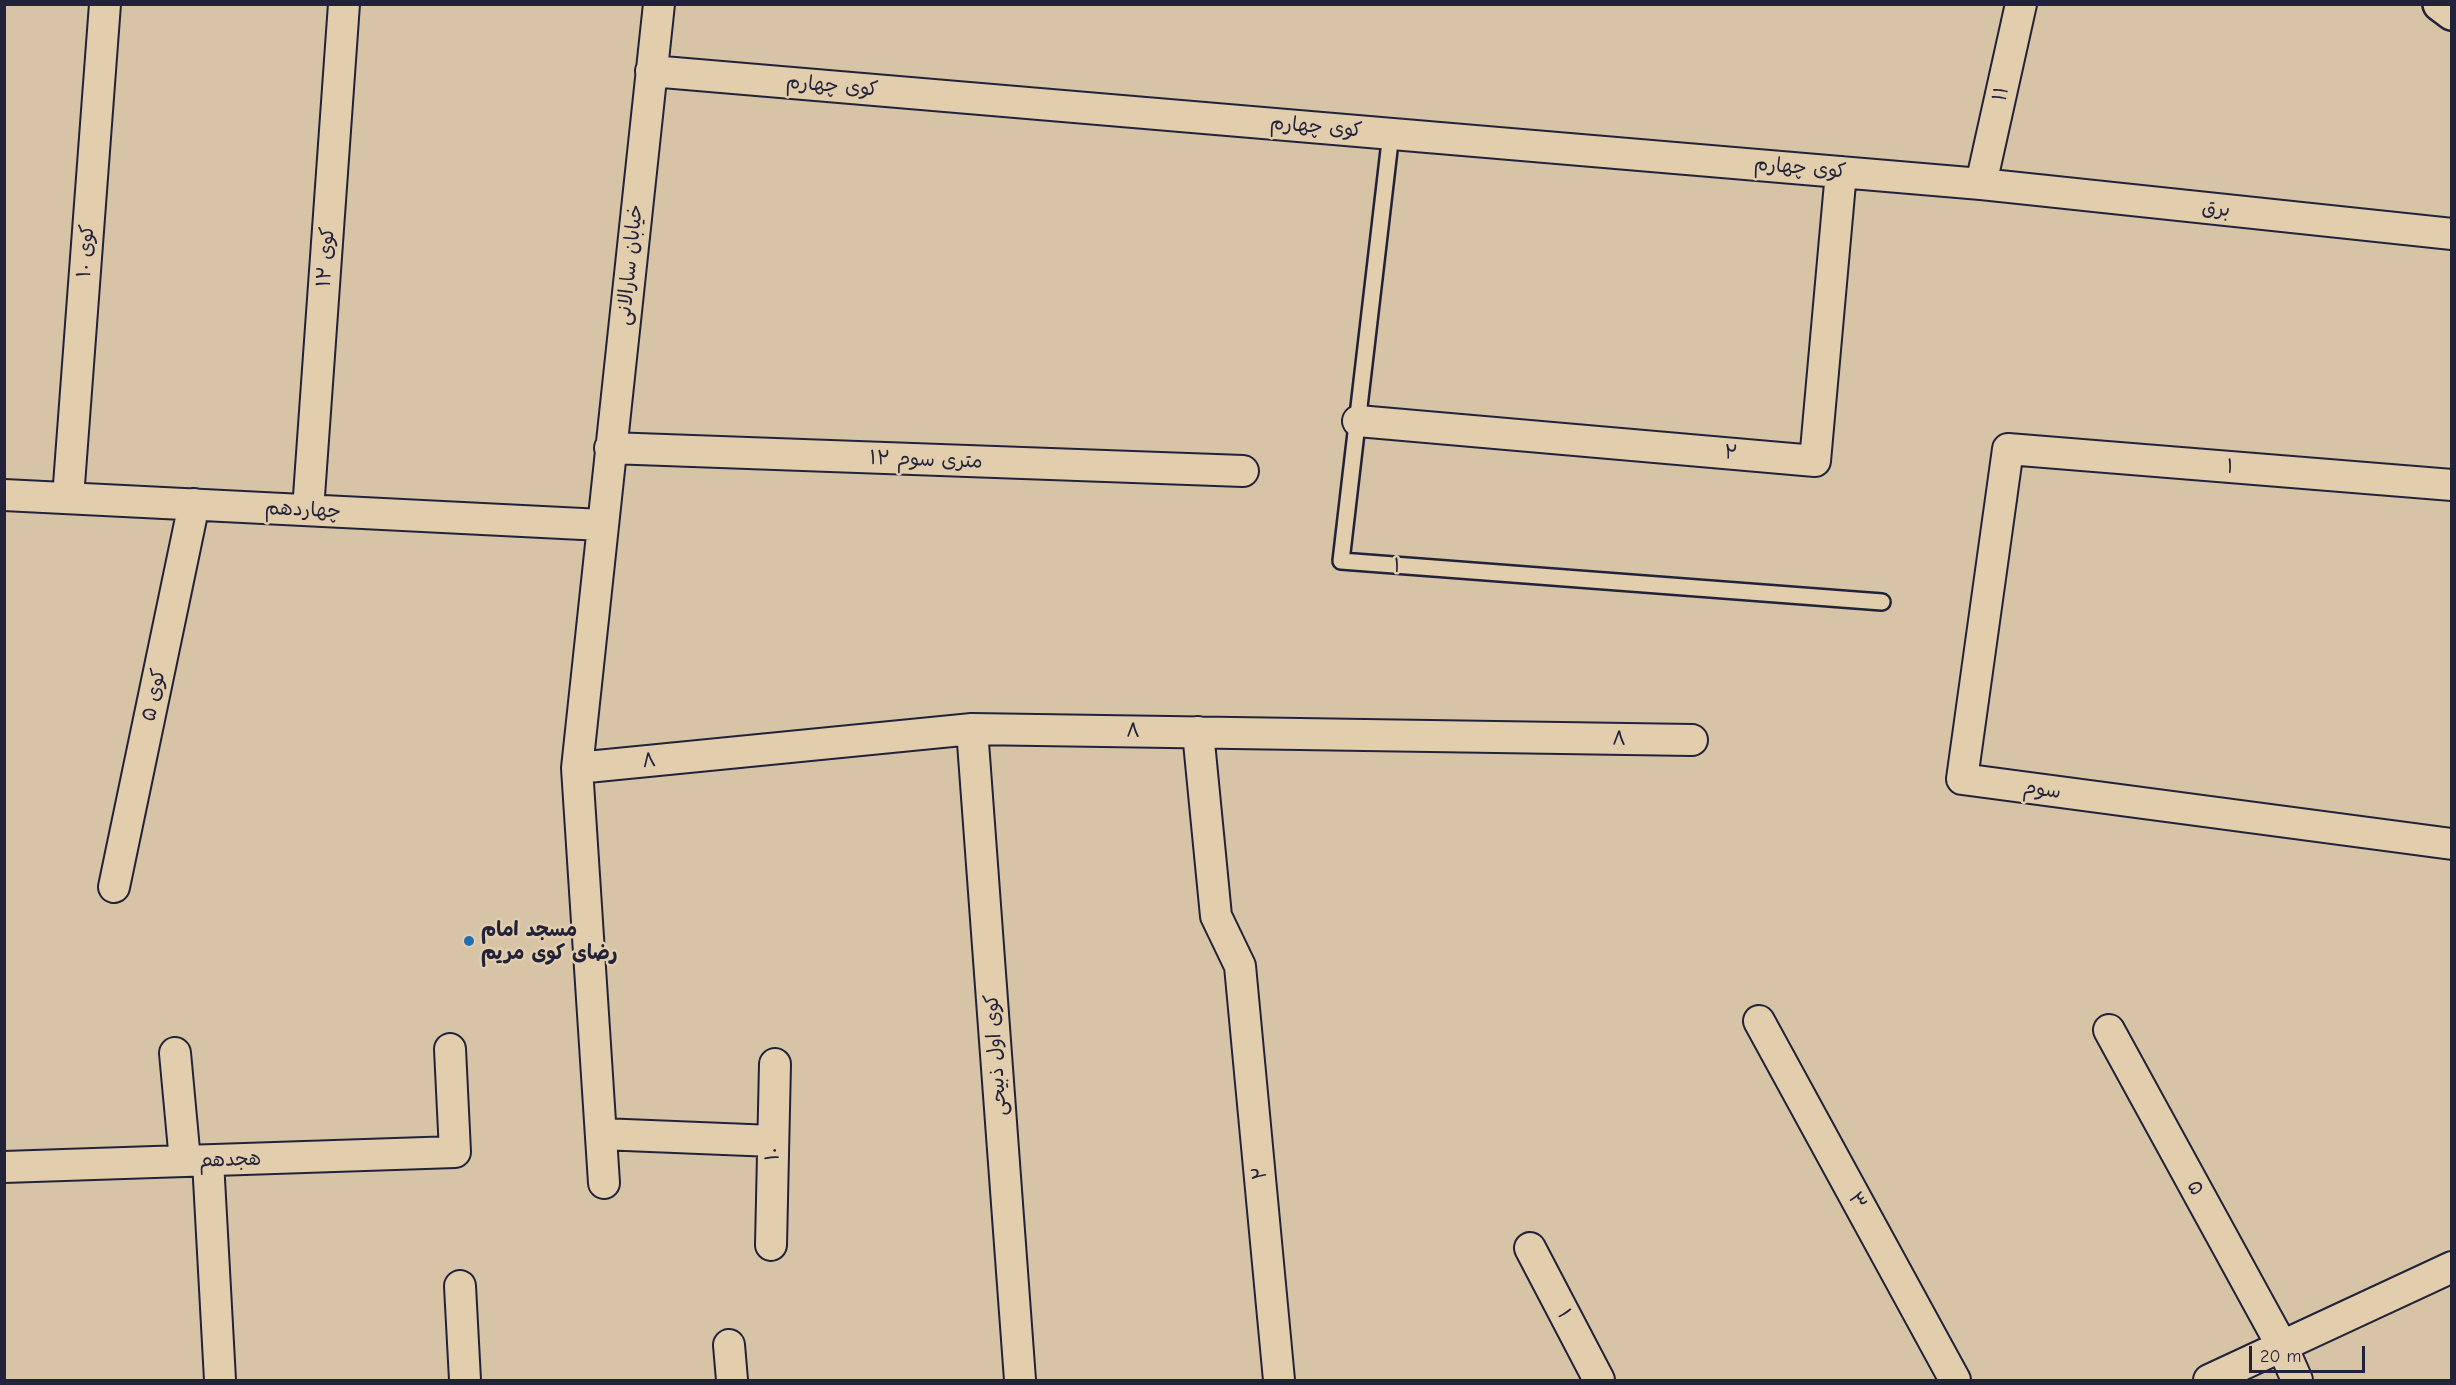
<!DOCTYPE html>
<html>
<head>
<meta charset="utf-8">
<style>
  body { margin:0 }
  #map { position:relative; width:2456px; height:1385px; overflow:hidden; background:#d7c3a5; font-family:"Comic Neue",sans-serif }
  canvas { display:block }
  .frame { position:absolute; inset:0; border:6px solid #22223b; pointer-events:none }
  .scale { position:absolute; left:2249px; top:1346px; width:116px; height:27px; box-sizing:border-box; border:3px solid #22223b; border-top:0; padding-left:8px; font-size:18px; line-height:21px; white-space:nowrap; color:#22223b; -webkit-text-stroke:4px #e2cdac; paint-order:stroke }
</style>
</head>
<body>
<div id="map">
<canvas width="2456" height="1385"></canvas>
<div class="frame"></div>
<div class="scale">20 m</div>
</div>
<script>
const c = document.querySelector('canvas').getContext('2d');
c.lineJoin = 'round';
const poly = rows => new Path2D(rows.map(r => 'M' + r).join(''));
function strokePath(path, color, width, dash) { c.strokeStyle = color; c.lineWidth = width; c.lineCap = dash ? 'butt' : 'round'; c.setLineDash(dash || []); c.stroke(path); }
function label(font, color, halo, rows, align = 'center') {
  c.font = font + ' "Comic Neue","Playpen Sans Arabic",sans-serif'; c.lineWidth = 5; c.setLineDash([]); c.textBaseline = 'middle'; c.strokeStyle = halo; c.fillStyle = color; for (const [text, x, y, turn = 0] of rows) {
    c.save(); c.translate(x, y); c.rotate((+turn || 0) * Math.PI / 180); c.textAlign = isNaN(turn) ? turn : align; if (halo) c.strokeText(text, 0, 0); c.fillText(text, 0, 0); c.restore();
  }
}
const lane = poly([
  [1391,133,1341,561,1882,602]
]);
const street = poly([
  [651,71,1981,184,2452,234],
  [1981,184,2021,4],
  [1358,421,1815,461,1841,172],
  [610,448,1243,471],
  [2452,485,2008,449,1962,779,2452,844],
  [4,495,602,525],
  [68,498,105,4],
  [308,510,344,4],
  [972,729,1020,1380],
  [1198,732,1216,916,1240,966,1279,1380],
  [577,768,972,729,1692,740],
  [114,887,194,504],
  [1759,1021,1955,1380],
  [2109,1030,2282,1346,2297,1380],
  [175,1053,185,1161],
  [601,1134,773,1141],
  [208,1161,220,1380],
  [4,1167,455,1152,450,1049],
  [604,1183,577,768,659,4],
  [771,1245,775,1064],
  [1530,1248,1599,1380],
  [460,1286,465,1380],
  [729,1345,732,1380],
  [2209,1380,2452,1267]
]);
const secondary = poly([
  [2440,4,2452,13]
]);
const markers = [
  [469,941,6,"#1f6fb2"]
];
const streetNames = [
  ["کوی چهارم",832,86,5],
  ["۱۱",2001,94,-77],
  ["کوی چهارم",1316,127,5],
  ["کوی چهارم",1800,168,5],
  ["برق",2216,209,6],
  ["کوی ۱۰",86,251,-86],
  ["کوی ۱۲",326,257,-86],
  ["خیابان سارالانی",630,265,-84],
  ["۲",1731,453,5],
  ["۱۲ متری سوم",926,460,2],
  ["۱",2230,467,5],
  ["چهاردهم",303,510,3],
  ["۱",1397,566,4],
  ["کوی ۵",154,695,-78],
  ["۸",1133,731,1],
  ["۸",1619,739,1],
  ["۸",649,761,-6],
  ["سوم",2042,790,8],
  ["کوی اول ذبیحی",996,1055,-94],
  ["۱۰",773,1154,-89],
  ["هجدهم",230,1160,-2],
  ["۲",1260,1173,-95],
  ["۵",2195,1188,61],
  ["۳",1857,1201,61],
  ["۱",1564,1314,63]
];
const poiNames = [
  ["مسجد امام",481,930],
  ["رضای کوی مریم",481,953]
];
strokePath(lane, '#22223b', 20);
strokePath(street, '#22223b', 34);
strokePath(secondary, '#22223b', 38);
strokePath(lane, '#e2cdac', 15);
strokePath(street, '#e2cdac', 30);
strokePath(secondary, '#e2cdac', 33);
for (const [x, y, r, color] of markers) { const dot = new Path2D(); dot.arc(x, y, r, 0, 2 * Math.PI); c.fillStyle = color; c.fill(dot); strokePath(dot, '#e2cdac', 2); }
label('20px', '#22223b', '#e2cdac', streetNames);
label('bold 20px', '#22223b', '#e2cdac', poiNames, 'left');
</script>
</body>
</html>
